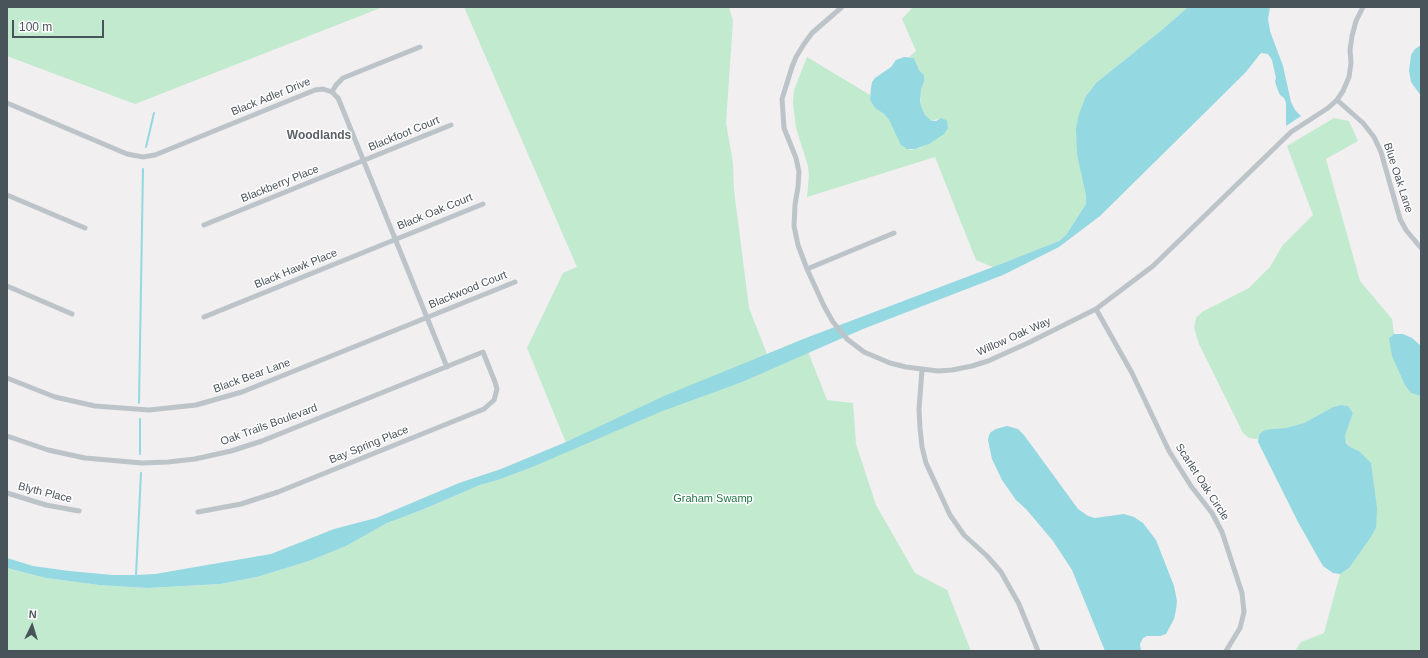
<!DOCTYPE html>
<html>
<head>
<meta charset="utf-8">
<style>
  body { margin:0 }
  #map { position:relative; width:1428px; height:658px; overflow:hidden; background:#f1efef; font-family:Helvetica,sans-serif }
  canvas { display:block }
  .frame { position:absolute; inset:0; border:8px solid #49535a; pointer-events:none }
  .north { position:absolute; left:12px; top:606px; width:40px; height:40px; -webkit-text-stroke:3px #fff; paint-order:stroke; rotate:4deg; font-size:11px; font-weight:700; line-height:16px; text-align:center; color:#49535a }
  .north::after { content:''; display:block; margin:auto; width:14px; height:18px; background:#49535a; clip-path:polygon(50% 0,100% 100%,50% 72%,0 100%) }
  .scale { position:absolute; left:12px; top:20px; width:92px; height:18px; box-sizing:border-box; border:2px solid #49535a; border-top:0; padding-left:5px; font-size:12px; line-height:14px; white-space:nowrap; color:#49535a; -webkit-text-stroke:3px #fff; paint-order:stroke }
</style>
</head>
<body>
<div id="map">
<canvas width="1428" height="658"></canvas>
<div class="frame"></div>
<div class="north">N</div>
<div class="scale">100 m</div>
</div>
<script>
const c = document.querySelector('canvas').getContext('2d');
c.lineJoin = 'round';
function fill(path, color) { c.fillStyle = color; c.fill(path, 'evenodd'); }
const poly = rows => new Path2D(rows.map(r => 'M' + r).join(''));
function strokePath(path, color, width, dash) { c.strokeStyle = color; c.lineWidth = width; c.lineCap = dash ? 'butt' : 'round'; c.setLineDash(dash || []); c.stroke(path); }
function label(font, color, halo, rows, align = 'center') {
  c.font = font + ' Helvetica,sans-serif'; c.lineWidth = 3; c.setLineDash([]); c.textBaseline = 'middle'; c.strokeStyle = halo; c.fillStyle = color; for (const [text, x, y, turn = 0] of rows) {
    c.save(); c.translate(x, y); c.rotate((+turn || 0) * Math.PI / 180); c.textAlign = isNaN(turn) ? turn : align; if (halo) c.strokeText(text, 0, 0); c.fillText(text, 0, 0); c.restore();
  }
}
const green = poly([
  [7,7,383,7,135,104,7,56],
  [464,7,729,7,733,21,726,123,733,163,734,190,749,308,767,354,803,339,827,400,853,403,856,444,876,505,915,573,947,590,971,651,7,651,7,568,46,578,99,585,147,588,220,584,257,577,309,561,346,546,387,523,424,509,480,485,498,480,530,468,569,450,527,348,563,273,577,267],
  [913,7,1188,7,1163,29,1096,83,1086,96,1081,173,1086,196,1086,204,1066,235,1059,241,993,267,976,260,935,157,807,197,809,176,808,166,796,128,793,103,794,90,807,57,870,95,870,100,875,108,884,114,889,120,897,135,899,141,910,150,920,148,938,138,946,131,947,121,938,119,932,121,925,115,921,106,920,95,921,89,924,82,924,75,919,70,914,58,909,57,916,51,902,19],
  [1334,118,1349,121,1358,141,1326,159,1360,281,1392,319,1394,334,1389,338,1411,393,1421,396,1421,651,1295,651,1301,642,1324,633,1340,574,1349,568,1352,563,1371,537,1376,528,1359,451,1350,447,1345,440,1345,436,1353,413,1348,406,1341,405,1333,407,1304,423,1286,428,1269,429,1263,431,1259,435,1258,439,1249,438,1243,433,1199,344,1194,328,1196,318,1202,312,1249,288,1270,267,1282,246,1313,215,1287,146]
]);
const water = poly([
  [1188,7,1270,7,1268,19,1270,31,1283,66,1291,102,1295,110,1301,116,1286,126,1286,103,1284,98,1280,95,1277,88,1275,81,1276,78,1272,60,1268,54,1261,53,1245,73,1100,216,1059,247,1003,275,863,329,742,382,660,412,530,468,498,480,480,485,424,509,387,523,346,546,309,561,257,577,220,584,147,588,99,585,46,578,7,568,7,558,33,566,69,571,113,575,136,575,155,574,271,554,334,529,376,518,459,483,501,469,566,442,664,396,811,336,993,267,1059,241,1066,235,1086,204,1086,196,1077,154,1076,128,1079,114,1086,96,1096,83,1163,29],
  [1421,45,1421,96,1411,82,1409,71,1411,55,1415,49],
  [904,57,914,58,919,70,924,75,924,82,921,89,920,100,921,106,925,115,932,121,936,121,941,118,946,120,947,121,948,128,944,134,929,144,915,149,907,149,901,145,889,120,884,114,875,108,870,100,871,88,872,82,875,78,891,67,896,60],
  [1394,334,1403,334,1412,338,1421,346,1421,396,1411,393,1405,385,1392,356,1389,338],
  [1341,405,1348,406,1353,413,1345,436,1346,443,1350,447,1359,451,1371,463,1377,508,1376,528,1371,537,1349,568,1340,574,1333,573,1323,566,1320,561,1298,522,1258,442,1259,435,1263,431,1270,429,1286,428,1304,423,1333,407],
  [1007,426,1018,429,1024,435,1078,509,1088,516,1095,518,1124,514,1134,517,1143,523,1156,540,1174,586,1177,601,1176,610,1174,619,1166,634,1160,636,1147,636,1143,638,1140,644,1141,651,1105,651,1072,570,1053,541,1026,509,1016,500,1002,480,992,459,988,440,989,435,991,432,996,429]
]);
const stream = poly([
  [146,147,154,113],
  [139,403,143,169],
  [140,419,140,454],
  [136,575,141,473]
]);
const street = poly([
  [842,7,812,33,804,44,796,57,792,67,782,99,784,128,796,158,799,172,798,187,795,205,794,226,798,245,807,269,824,306,833,322,847,339,864,352,890,363,906,367,938,371,952,370,972,366,988,361,1028,343,1096,309,1153,266,1291,132,1328,108,1337,100,1343,91,1349,77,1351,63,1350,50,1352,36,1356,21,1363,7],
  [332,92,336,85,343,78,420,47],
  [1337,100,1363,123,1374,137,1381,152,1400,219,1406,230,1421,248],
  [7,103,127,154,143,157,155,155,315,90,323,89,332,92,338,98,341,105,447,367],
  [7,195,85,228],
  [204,225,451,125],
  [807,269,894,233],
  [7,286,72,314],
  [1096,309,1132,373,1169,451,1191,486,1212,513,1222,532,1242,593,1244,612,1240,628,1226,651],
  [204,317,483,204],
  [922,370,919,409,920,428,922,447,926,463,950,515,964,535,987,556,1001,572,1019,604,1038,651],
  [7,378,55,397,95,406,149,410,196,405,242,392,515,282],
  [7,436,48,450,85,458,142,463,168,462,195,459,231,451,262,441,483,352,495,382,497,389,494,400,484,409,278,492,241,504,198,512],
  [7,493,46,505,79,511]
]);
const streetNames = [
  ["Black Adler Drive",271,97,-22],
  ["Blackfoot Court",404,134,-22],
  ["Blue Oak Lane",1398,178,72],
  ["Blackberry Place",280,184,-22],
  ["Black Oak Court",435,212,-22],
  ["Black Hawk Place",296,269,-22],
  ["Blackwood Court",468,290,-22],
  ["Willow Oak Way",1014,337,-24],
  ["Black Bear Lane",252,376,-20],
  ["Oak Trails Boulevard",269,425,-20],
  ["Bay Spring Place",369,445,-22],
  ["Scarlet Oak Circle",1202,482,57],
  ["Blyth Place",45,493,14]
];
const parkNames = [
  ["Graham Swamp",713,499]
];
const neighbourhoodNames = [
  ["Woodlands",319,136]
];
fill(green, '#c2eacf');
fill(water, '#94d8e2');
strokePath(stream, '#94d8e2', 2);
strokePath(street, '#bcc4ca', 5);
label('11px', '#49535a', '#fff', streetNames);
label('11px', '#217445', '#fff', parkNames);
label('bold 12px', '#5c6063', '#fff', neighbourhoodNames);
</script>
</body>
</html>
